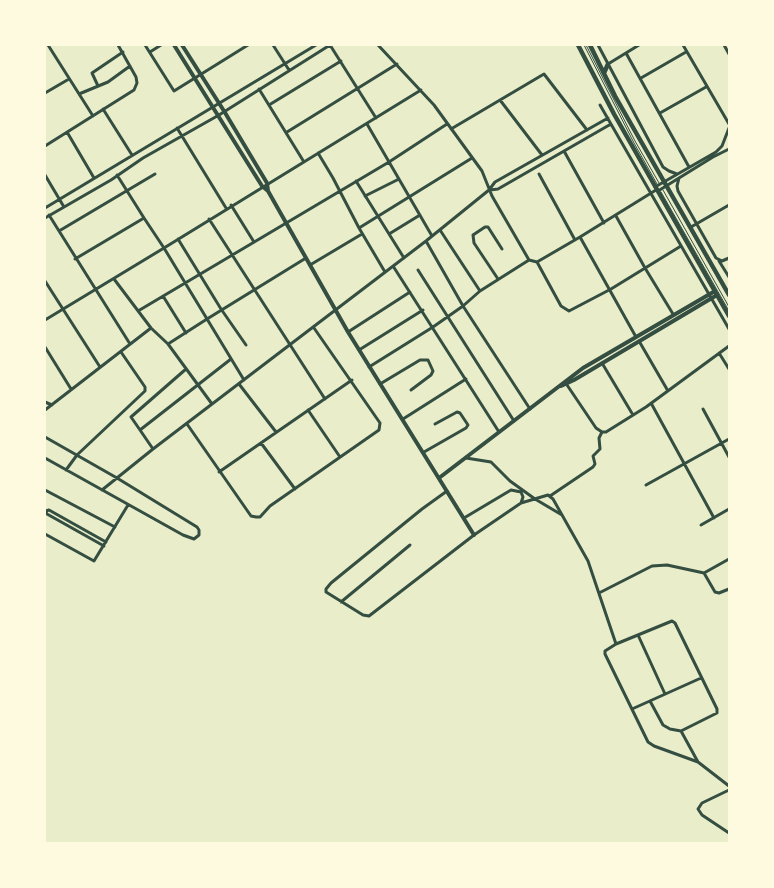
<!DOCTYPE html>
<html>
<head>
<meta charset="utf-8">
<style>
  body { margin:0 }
  #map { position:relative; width:774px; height:888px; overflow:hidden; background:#e9edc9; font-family:"PT Serif",serif }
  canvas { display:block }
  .frame { position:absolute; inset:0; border:46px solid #fefae0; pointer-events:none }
</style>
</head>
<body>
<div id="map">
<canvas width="774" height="888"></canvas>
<div class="frame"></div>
</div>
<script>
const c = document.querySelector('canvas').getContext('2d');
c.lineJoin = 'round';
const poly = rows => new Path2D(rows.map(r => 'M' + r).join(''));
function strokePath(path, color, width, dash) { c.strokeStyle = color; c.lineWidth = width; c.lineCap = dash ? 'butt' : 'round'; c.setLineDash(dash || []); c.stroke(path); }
const service = poly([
  [584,45,634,143,657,184],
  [586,45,635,141,659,183],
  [663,190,729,307],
  [661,192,729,311]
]);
const minor = poly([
  [48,45,93,116],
  [145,45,174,91,248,45],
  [273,45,289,70],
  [330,45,376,118],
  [378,45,434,105,482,171,492,196,529,260],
  [598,45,663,167,669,171,677,174],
  [683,45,729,124],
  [724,45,729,54],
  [150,52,161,45],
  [626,53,689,167],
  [608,64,639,45],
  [641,78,686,52],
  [98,86,92,73,123,52],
  [259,89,304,162],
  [45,93,69,79],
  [79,94,108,82,130,66],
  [500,100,542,155],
  [269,105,341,61],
  [600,105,729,329],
  [103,109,132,155],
  [660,113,706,87],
  [367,124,432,236],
  [177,128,226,208],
  [451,129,544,74,587,130],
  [67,132,94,178],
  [287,132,397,64],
  [45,146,134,90,137,83,136,77,118,45],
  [564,151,604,223],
  [318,153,333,178,359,228,385,272],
  [539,174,575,240],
  [45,175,64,207],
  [117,175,144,218],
  [679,178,677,186,678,191,716,258,722,261,729,258],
  [356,181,404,258],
  [655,187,716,152,722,146,729,128],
  [490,190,498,189,611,124],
  [658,191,713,157,729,149],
  [365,196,399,179],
  [231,205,254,242],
  [45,208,316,45],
  [49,215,130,344],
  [616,216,645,268,673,314],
  [45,218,111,180,143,158,219,115,330,45],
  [209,219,325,399],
  [691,227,729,205],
  [359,228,472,158],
  [440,230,480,291],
  [59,231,155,174],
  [389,234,420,215],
  [178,239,221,309,246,345],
  [426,241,463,306,530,409],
  [719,261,729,277],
  [537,262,561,306,569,311,611,289,681,246],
  [310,265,362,234],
  [393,266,499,432],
  [418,270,514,421],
  [114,279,151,328,168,344,212,404],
  [498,279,474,243,473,235,485,227,488,227,502,249],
  [45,281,100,367],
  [163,296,186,333],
  [138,311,389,162,447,124],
  [45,320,164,248,144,218,75,259],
  [348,332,410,292],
  [636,337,580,237,656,190],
  [639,341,668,391],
  [168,344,207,319,306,258],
  [45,347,71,389],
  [359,350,423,310],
  [719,353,729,369],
  [602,363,633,415],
  [369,367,433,327,463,306,480,291,529,260,537,262,580,237],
  [244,380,164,248,421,90],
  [565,382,596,428,602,432,606,432,646,407,729,346],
  [239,384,276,432],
  [380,384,420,360,428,360,433,371,431,375,411,390],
  [45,402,52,405],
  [651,403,714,518],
  [703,409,729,457],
  [45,410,151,328],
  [308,410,340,457],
  [403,419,466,379],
  [187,424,251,516,256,517,260,517,270,506,379,430,380,423,314,328],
  [140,430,131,417,186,369],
  [45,437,117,478,197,527,199,530,199,535,194,539,183,535,45,458],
  [261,443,295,489],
  [153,449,140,430,231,359],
  [424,452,466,428,468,425,460,413,457,412,435,424],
  [466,458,491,462,510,481,535,499,562,515],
  [66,470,77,455,145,391,145,387,121,352],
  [219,472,352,380],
  [646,485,729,439],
  [45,490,115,527],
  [102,490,153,449,426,241,489,190,495,182,608,118],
  [447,491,422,509,331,583,326,589,326,592,363,615,369,616,474,535,521,503,548,495,553,499,588,561,616,644],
  [550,496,593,467,595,464,593,456,600,449,599,438,602,432],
  [45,510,47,514,104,546],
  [46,511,49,510,106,542],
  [464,518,511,490,521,492,523,497,521,503],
  [701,525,729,509],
  [45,534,94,561,128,505],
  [704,573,715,592,719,593,729,589],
  [599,593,652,566,667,565,704,573,729,559],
  [341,602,410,545],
  [638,635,665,694],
  [650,701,663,725,670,729,681,731,717,713,717,709,675,623,672,621,616,644,605,651,605,654,648,742,654,746,698,762],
  [632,709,701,678],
  [681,731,698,762,729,786],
  [729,790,702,803,698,809,702,815,729,833]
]);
const tertiary = poly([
  [174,45,262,186,268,191],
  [182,45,224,111,267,183,268,191,348,332,474,535],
  [561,386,574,380,717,295],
  [439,478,583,368,715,291]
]);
const secondary = poly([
  [578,45,614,114,729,316],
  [590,45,615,96,729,295],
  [604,73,608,64]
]);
strokePath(service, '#344e41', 1);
strokePath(minor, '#344e41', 3);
strokePath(tertiary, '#344e41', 4);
strokePath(secondary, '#344e41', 4.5);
</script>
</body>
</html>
